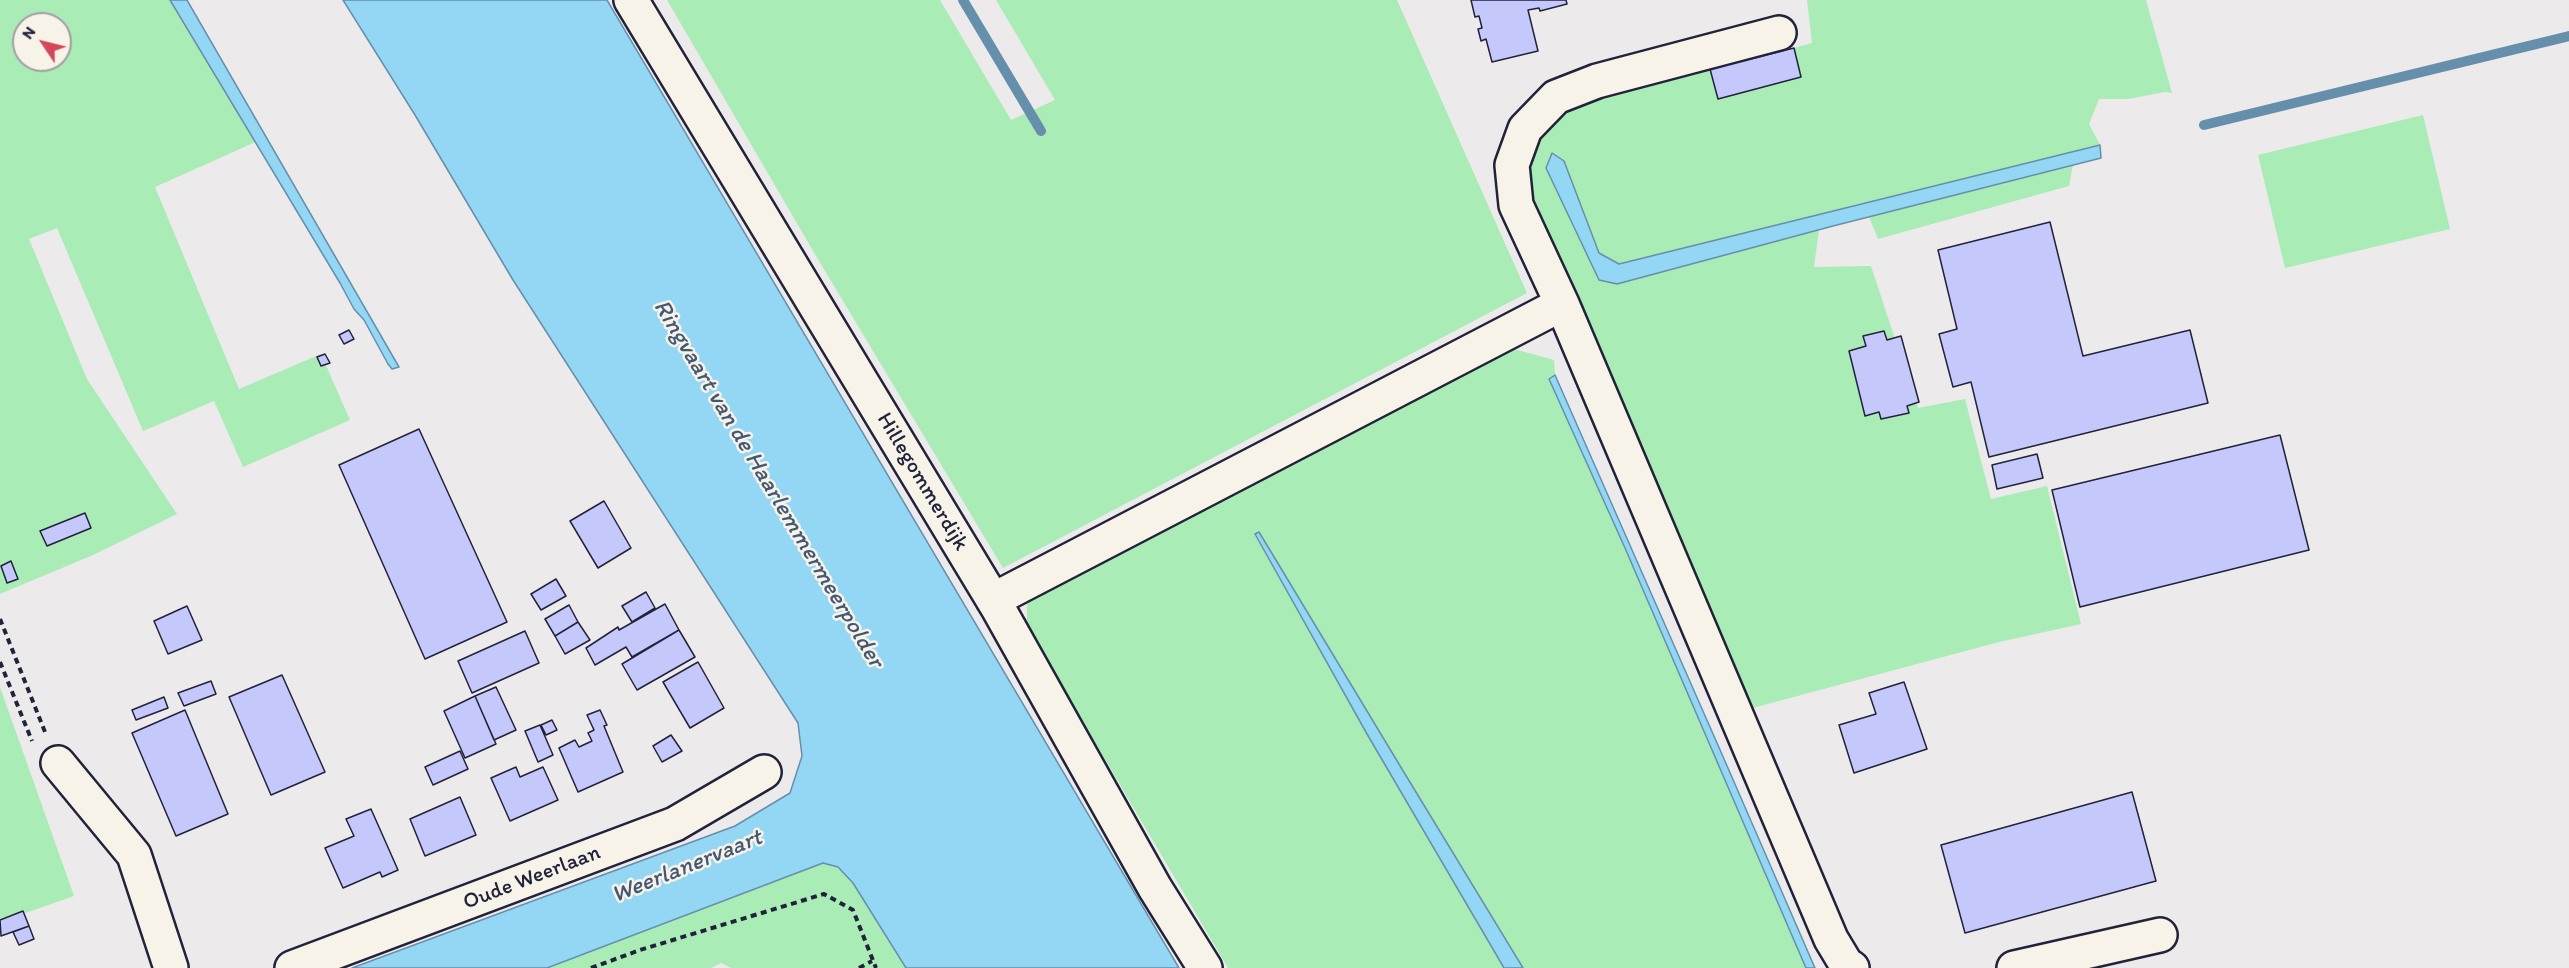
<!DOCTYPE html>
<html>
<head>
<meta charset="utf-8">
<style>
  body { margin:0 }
  #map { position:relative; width:2569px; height:968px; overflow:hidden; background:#edeaec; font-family:Itim,sans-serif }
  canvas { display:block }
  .north { position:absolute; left:12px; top:12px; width:60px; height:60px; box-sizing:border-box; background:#f7f3e8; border:2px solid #a29fa3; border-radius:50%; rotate:305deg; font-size:16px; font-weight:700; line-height:24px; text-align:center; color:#22223b }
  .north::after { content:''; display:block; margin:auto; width:21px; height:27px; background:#d1495b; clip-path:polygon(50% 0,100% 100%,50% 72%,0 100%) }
</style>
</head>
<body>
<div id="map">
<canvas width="2569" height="968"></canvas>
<div class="north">N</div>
</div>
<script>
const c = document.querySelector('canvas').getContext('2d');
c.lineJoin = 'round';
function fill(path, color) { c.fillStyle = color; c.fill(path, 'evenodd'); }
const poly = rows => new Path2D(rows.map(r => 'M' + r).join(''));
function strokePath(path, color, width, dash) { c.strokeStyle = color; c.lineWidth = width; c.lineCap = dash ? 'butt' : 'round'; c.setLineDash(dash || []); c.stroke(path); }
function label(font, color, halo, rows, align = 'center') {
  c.font = font + ' Itim,sans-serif'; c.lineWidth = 5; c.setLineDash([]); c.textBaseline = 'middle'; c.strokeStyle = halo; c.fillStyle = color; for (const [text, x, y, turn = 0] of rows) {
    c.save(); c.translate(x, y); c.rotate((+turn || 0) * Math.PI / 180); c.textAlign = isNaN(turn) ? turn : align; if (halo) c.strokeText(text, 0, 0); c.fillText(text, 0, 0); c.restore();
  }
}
const green = poly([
  [0,0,177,0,260,140,155,187,239,389,321,354,350,420,243,467,214,401,143,431,57,228,29,239,87,379,177,514,93,555,0,594],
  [24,24,60,24,60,60,24,60],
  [667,0,940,0,1011,120,1055,100,996,0,1397,0,1527,293,1003,568,816,256],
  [1807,0,2146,0,2172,93,2165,92,2128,99,2099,99,2089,124,2100,145,1619,264,1599,253,1564,161,1546,167,1599,280,1617,284,1819,230,1814,267,1871,266,1918,408,1965,399,1991,499,2047,486,2081,624,1999,642,1749,709,1585,325,1570,280,1528,204,1528,157,1550,121,1578,95,1710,69,1718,99,1800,77,1794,48,1812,43],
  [2423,115,2450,229,2285,268,2258,155],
  [2073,165,2069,186,1878,239,1869,217],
  [1514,349,1554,360,1555,375,1549,379,1625,548,1806,968,1523,968,1259,532,1255,535,1367,734,1504,968,1228,968,1027,627,1027,603,1039,590,1225,491],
  [0,687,74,896,0,922],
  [823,863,838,867,853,883,906,968,731,968,721,963,711,968,547,968]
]);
const water = poly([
  [170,0,187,0,399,367,392,369,388,364,364,320,354,309,340,283,170,0],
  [343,0,607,0,1179,968,906,968,853,883,838,867,823,863,547,968,352,968,735,826,790,793,802,756,798,723,513,280,415,115,343,0],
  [2100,145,2101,158,1833,226,1617,284,1599,280,1546,168,1552,153,1564,161,1599,253,1619,264,2100,145],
  [1555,375,1721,752,1815,968,1806,968,1625,548,1549,379,1555,375],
  [1259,532,1405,774,1523,968,1504,968,1367,734,1255,534,1259,532]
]);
const stream = poly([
  [963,0,1041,131],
  [2204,125,2569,36]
]);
const building = poly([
  [1471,0,1566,0,1567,4,1540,11,1539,8,1528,10,1538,51,1492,62,1486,39,1481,41,1478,29,1482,28,1479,16,1475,17,1471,0],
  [1794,48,1801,77,1718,99,1710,69,1794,48],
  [2050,222,2083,356,2190,330,2208,403,1989,457,1971,382,1953,387,1939,334,1957,329,1938,250,2050,222],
  [349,330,354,339,344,344,339,335,349,330],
  [1884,331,1887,340,1901,336,1919,402,1907,406,1909,413,1881,419,1879,412,1865,416,1849,351,1866,346,1863,336,1884,331],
  [325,354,330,363,321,366,317,357,325,354],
  [419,429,507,622,425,659,339,465,419,429],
  [2280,435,2309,550,2080,607,2052,490,2280,435],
  [2037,454,2043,478,1997,489,1992,465,2037,454],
  [604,501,631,548,598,568,570,521,604,501],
  [85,513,91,528,47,546,40,531,85,513],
  [11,561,18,579,7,583,1,566,11,561],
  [556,579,566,596,541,610,531,594,556,579],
  [646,592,655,608,632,622,622,606,646,592],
  [665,604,679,630,632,657,626,647,595,665,586,648,618,627,619,630,665,604],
  [569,605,578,622,555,636,545,619,569,605],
  [187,606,202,640,168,654,154,621,187,606],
  [578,622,590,640,565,654,555,636,578,622],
  [679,630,695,657,637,690,622,664,679,630],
  [525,631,539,663,472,693,458,661,525,631],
  [698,662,724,708,690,728,663,682,698,662],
  [282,675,325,772,271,795,229,697,282,675],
  [211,681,216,694,184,706,178,693,211,681],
  [1904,682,1927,749,1854,773,1839,725,1876,714,1869,693,1904,682],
  [496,687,516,730,494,740,475,696,496,687],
  [475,696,496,744,465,758,444,711,475,696],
  [164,697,168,708,136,720,132,710,164,697],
  [185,710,228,814,176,836,132,733,185,710],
  [600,710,607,725,604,726,623,772,578,792,559,748,575,740,579,747,592,741,588,733,594,730,587,715,600,710],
  [552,720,557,730,546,735,541,725,552,720],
  [540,725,553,755,538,762,525,731,540,725],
  [671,735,682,751,662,762,653,746,671,735],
  [460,751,468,769,433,785,425,767,460,751],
  [516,767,520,777,543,767,558,800,510,821,491,778,516,767],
  [2132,792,2156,881,1965,933,1941,845,2132,792],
  [460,797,476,835,425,856,410,819,460,797],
  [371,809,398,870,382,877,380,872,343,888,325,848,354,836,346,819,371,809],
  [23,911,29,926,1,936,0,920,23,911],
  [29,926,34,939,19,945,13,932,29,926]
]);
const path = poly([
  [0,619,45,732],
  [0,662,32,741],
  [591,968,640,950,824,894,853,910,876,968],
  [859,968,872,961]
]);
const minor = poly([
  [631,0,998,608,1155,888,1205,968],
  [1562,304,1831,939,1846,964,1852,968],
  [993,600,1562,304,1516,205,1512,165,1525,129,1556,97,1597,81,1779,33],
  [58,763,134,855,171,968],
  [292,968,675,824,764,772],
  [2014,968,2160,935]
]);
const streetNames = [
  ["Hillegommerdijk",922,482,59],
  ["Oude Weerlaan",532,878,-21]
];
const waterNames = [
  ["Ringvaart van de Haarlemmermeerpolder",768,484,59],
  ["Weerlanervaart",687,867,-22]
];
fill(green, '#a9ecb6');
fill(water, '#93d7f5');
strokePath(water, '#668fab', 1.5);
strokePath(stream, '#668fab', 10);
fill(building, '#c4c8fb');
strokePath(building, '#22223b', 1.5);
strokePath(minor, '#22223b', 38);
strokePath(path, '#22223b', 4, [6, 4.5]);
strokePath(minor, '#f7f3e8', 33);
label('22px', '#22223b', '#f7f3e8', streetNames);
label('italic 24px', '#445873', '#f7f3e8', waterNames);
</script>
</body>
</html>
